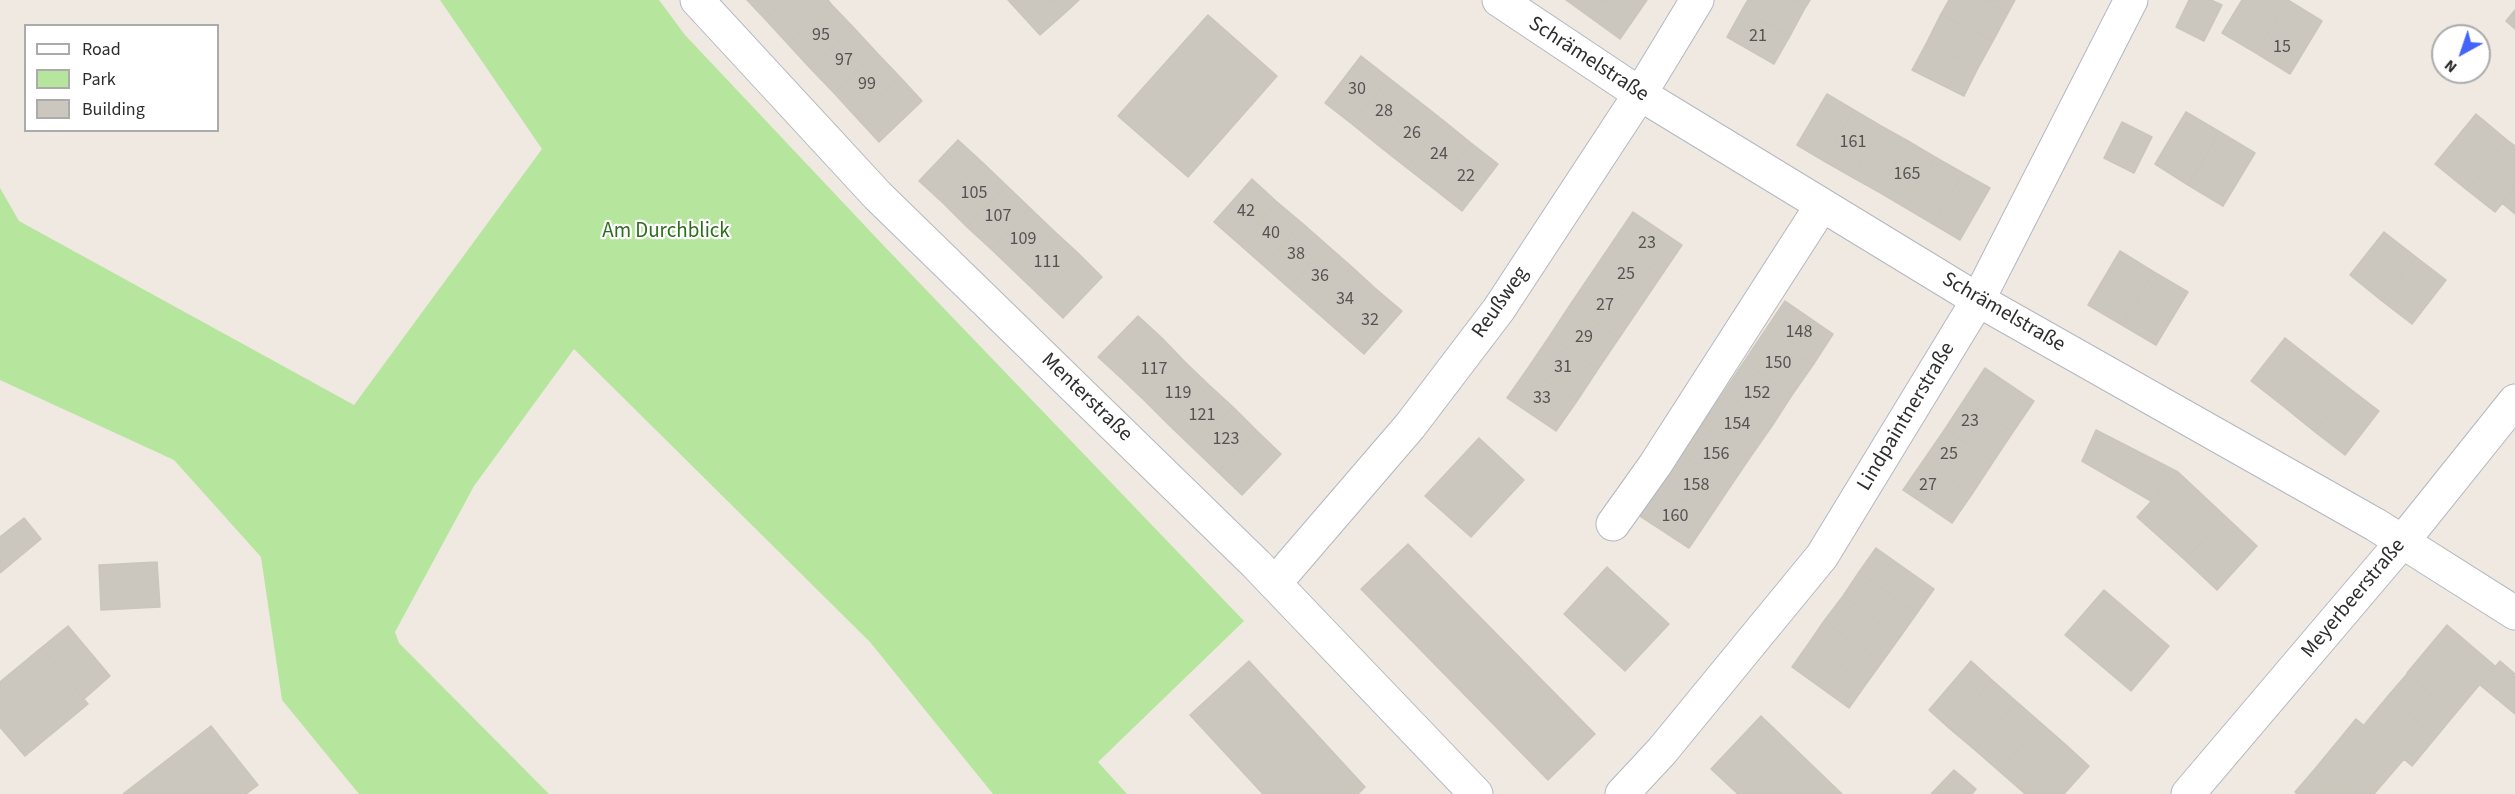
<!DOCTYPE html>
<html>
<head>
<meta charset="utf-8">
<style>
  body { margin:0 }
  #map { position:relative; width:2515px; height:794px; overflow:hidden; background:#efe9e1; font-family:"Source Sans 3",sans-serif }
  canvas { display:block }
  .legend { position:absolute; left:24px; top:24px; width:195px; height:108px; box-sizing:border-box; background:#fff; border:2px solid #ababab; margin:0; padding:8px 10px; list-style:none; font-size:18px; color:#2e2e2e }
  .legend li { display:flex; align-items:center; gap:12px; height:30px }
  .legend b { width:30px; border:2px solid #ababab }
  .north { position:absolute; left:2431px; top:24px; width:60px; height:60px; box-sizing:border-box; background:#fff; border:2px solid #ababab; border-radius:50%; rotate:220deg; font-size:16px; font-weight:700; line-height:24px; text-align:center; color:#2e2e2e }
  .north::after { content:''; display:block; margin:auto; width:21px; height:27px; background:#4264fb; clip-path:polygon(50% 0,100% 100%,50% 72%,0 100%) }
</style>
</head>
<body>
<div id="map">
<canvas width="2515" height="794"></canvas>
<ul class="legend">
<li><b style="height:8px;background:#fff"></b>Road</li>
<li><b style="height:16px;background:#b6e59e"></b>Park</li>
<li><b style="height:16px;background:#cbc7bf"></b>Building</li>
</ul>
<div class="north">N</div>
</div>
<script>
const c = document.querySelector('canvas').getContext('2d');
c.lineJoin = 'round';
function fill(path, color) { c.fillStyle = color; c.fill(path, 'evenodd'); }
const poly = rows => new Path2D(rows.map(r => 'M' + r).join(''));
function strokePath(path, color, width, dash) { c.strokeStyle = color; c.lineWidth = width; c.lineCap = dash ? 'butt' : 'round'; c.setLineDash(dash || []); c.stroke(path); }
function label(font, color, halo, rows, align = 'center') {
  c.font = font + ' "Source Sans 3",sans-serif'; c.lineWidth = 4.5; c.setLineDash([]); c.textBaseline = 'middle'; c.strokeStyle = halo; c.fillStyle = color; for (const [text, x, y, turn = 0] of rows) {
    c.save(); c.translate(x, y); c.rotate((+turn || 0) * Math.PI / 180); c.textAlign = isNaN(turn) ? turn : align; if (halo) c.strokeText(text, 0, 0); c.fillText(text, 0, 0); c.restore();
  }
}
const green = poly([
  [440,0,659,0,685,35,884,246,1244,621,1098,762,1127,794,993,794,870,642,574,349,474,486,395,632,399,643,549,794,359,794,282,700,261,557,174,460,0,380,0,188,19,221,354,405,542,149]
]);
const building = poly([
  [747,0,786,0,765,19,747,0],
  [786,0,828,0,831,4,788,44,765,19,786,0],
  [1008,0,1053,0,1065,13,1040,35,1008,0],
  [1053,0,1079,0,1065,13,1053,0],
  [1566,0,1604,0,1591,18,1566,0],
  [1604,0,1647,0,1620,39,1591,18,1604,0],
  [1748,0,1790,0,1805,8,1790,36,1742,10,1748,0],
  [1790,0,1810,0,1805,8,1790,0],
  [1949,0,1983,0,2008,13,1993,41,1941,14,1949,0],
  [1983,0,2015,0,2008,13,1983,0],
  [2189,0,2211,0,2222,5,2204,41,2176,27,2189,0],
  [2242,0,2288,0,2256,53,2222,33,2242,0],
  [2288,0,2322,21,2290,74,2256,53,2288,0],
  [831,4,854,28,810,68,788,44,831,4],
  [1742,10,1790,36,1774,64,1727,37,1742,10],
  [2515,10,2515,29,2506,21,2515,10],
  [1941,14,1993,41,1978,68,1927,42,1941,14],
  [1208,15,1277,76,1188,177,1118,116,1208,15],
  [854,28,877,53,834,93,810,68,854,28],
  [1927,42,1978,68,1964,96,1912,70,1927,42],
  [877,53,900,77,856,117,834,93,877,53],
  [1361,56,1389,78,1352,124,1325,103,1361,56],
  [900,77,922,101,879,142,856,117,900,77],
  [1389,78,1416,99,1379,146,1352,124,1389,78],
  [1827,94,1854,110,1824,161,1797,145,1827,94],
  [1416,99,1444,121,1407,168,1379,146,1416,99],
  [1854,110,1881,126,1852,177,1824,161,1854,110],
  [2186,112,2220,132,2188,185,2155,164,2186,112],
  [2476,114,2507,140,2467,190,2435,164,2476,114],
  [1444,121,1471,143,1434,189,1407,168,1444,121],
  [2122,122,2152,137,2134,173,2104,158,2122,122],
  [1881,126,1908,141,1879,192,1852,177,1881,126],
  [2220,132,2255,153,2223,206,2188,185,2220,132],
  [958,140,982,162,943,203,919,181,958,140],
  [2507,140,2515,146,2515,188,2495,212,2467,190,2507,140],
  [1908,141,1935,157,1906,208,1879,192,1908,141],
  [1471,143,1498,164,1462,211,1434,189,1471,143],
  [1935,157,1963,173,1933,224,1906,208,1935,157],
  [982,162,1006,185,967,227,943,203,982,162],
  [1963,173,1990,188,1960,240,1933,224,1963,173],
  [1252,179,1277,202,1239,244,1214,222,1252,179],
  [1006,185,1030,208,991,249,967,227,1006,185],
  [2515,188,2515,214,2502,203,2515,188],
  [1277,202,1302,223,1264,266,1239,244,1277,202],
  [1030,208,1054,231,1015,272,991,249,1030,208],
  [1633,212,1682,245,1661,276,1612,243,1633,212],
  [1302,223,1327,245,1289,288,1264,266,1302,223],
  [1054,231,1079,254,1039,295,1015,272,1054,231],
  [2384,232,2416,257,2382,301,2350,275,2384,232],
  [1612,243,1661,276,1640,307,1591,274,1612,243],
  [1327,245,1352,267,1314,310,1289,288,1327,245],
  [2120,251,2154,272,2122,325,2088,305,2120,251],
  [1079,254,1102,277,1063,318,1039,295,1079,254],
  [2416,257,2446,280,2412,324,2382,301,2416,257],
  [1352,267,1376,289,1339,332,1314,310,1352,267],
  [2154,272,2188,292,2156,345,2122,325,2154,272],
  [1591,274,1640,307,1619,338,1570,305,1591,274],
  [1376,289,1402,311,1364,354,1339,332,1376,289],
  [1785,301,1833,334,1813,365,1764,332,1785,301],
  [1570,305,1619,338,1598,369,1549,337,1570,305],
  [1138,316,1162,338,1122,379,1098,357,1138,316],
  [1764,332,1813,365,1792,395,1744,362,1764,332],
  [1549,337,1598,369,1577,401,1528,368,1549,337],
  [1162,338,1185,362,1146,402,1122,379,1162,338],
  [2285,338,2317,363,2283,406,2251,381,2285,338],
  [1185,362,1209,385,1170,426,1146,402,1185,362],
  [1744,362,1792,395,1772,426,1723,393,1744,362],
  [2317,363,2349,388,2315,432,2283,406,2317,363],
  [1528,368,1577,401,1556,431,1507,398,1528,368],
  [1985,368,2034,401,2013,432,1964,400,1985,368],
  [1209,385,1233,407,1194,449,1170,426,1209,385],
  [2349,388,2379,411,2345,455,2315,432,2349,388],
  [1723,393,1772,426,1751,456,1702,424,1723,393],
  [1964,400,2013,432,1993,462,1945,429,1964,400],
  [1233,407,1257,431,1218,472,1194,449,1233,407],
  [1702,424,1751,456,1730,487,1681,454,1702,424],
  [1945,429,1993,462,1972,494,1923,461,1945,429],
  [2096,430,2178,472,2151,501,2082,461,2096,430],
  [1257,431,1281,454,1242,495,1218,472,1257,431],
  [1479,438,1524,480,1471,537,1425,496,1479,438],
  [1681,454,1730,487,1710,517,1661,485,1681,454],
  [1923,461,1972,494,1952,523,1903,490,1923,461],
  [2178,472,2225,516,2185,560,2137,517,2178,472],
  [1661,485,1710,517,1689,548,1640,516,1661,485],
  [2225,516,2257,546,2217,590,2185,560,2225,516],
  [24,518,41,539,0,573,0,537,24,518],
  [1408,544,1595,734,1548,780,1361,589,1408,544],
  [1876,548,1934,589,1917,613,1859,572,1876,548],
  [157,562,160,607,101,610,99,565,157,562],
  [1607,567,1669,624,1625,671,1564,614,1607,567],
  [1859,572,1917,613,1900,637,1843,596,1859,572],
  [2104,590,2169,646,2131,691,2065,635,2104,590],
  [1843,596,1900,637,1882,662,1824,621,1843,596],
  [1824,621,1882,662,1866,684,1809,643,1824,621],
  [2447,625,2495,666,2455,714,2407,673,2447,625],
  [68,626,110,676,84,699,41,648,68,626],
  [1809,643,1866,684,1849,708,1792,667,1809,643],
  [41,648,88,704,25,756,0,727,0,682,41,648],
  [1249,661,1365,787,1358,794,1263,794,1190,715,1249,661],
  [1971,661,1992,680,1950,729,1929,710,1971,661],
  [2500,661,2515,674,2515,714,2480,685,2500,661],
  [2407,674,2455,714,2436,737,2388,696,2407,674],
  [1992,680,2017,702,1975,750,1950,729,1992,680],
  [2388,696,2436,737,2412,766,2364,725,2388,696],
  [2017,702,2041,723,1999,771,1975,750,2017,702],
  [1761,716,1842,794,1738,794,1711,769,1761,716],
  [2356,719,2404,759,2380,787,2333,747,2356,719],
  [2041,723,2065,744,2023,792,1999,771,2041,723],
  [211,726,258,785,246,794,123,794,211,726],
  [2065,744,2089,766,2064,794,2025,794,2023,792,2065,744],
  [2333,747,2380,787,2374,794,2343,794,2314,770,2333,747],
  [1954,770,1976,789,1972,794,1931,794,1954,770],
  [2314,770,2343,794,2297,794,2295,792,2314,770]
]);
const minor = poly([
  [697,0,878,196,1256,564,1476,794],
  [1499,0,1640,94,1978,300,2376,525,2515,613],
  [1613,524,1655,465,1822,205],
  [1275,583,1410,426,1499,309,1640,94,1697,0],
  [1622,794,1662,751,1822,556,1978,300,2131,0],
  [2188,794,2402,542,2515,401]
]);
const numberNames = [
  ["95",821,36],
  ["21",1758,37],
  ["15",2282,48],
  ["97",844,61],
  ["99",867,85],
  ["30",1357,90],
  ["28",1384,112],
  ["26",1412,134],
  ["161",1853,143],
  ["24",1439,155],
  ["165",1907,175],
  ["22",1466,177],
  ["105",974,194],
  ["42",1246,212],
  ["107",998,217],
  ["40",1271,234],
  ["109",1023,240],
  ["23",1647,244],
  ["38",1296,255],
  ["111",1047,263],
  ["25",1626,275],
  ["36",1320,277],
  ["34",1345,300],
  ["27",1605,306],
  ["32",1370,321],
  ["148",1799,333],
  ["29",1584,338],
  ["150",1778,364],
  ["31",1563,368],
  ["117",1154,370],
  ["119",1178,394],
  ["152",1757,394],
  ["33",1542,399],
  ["121",1202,416],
  ["23",1970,422],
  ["154",1737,425],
  ["123",1226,440],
  ["156",1716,455],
  ["25",1949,455],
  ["158",1696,486],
  ["27",1928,486],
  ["160",1675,517]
];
const streetNames = [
  ["Schrämelstraße",1588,60,33],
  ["Reußweg",1501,303,-55],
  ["Schrämelstraße",2003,313,30],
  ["Menterstraße",1086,398,44],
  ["Lindpaintnerstraße",1907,417,-59],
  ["Meyerbeerstraße",2354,599,-50]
];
const parkNames = [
  ["Am Durchblick",666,232]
];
fill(green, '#b6e59e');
fill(building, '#cbc7bf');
strokePath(building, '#cbc5ba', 1.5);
strokePath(minor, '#b4b7c1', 35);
strokePath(minor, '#fff', 33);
label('18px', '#555452', null, numberNames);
label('21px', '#2e2e2e', '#fff', streetNames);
label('21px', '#2c6e1b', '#fff', parkNames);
</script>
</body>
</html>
